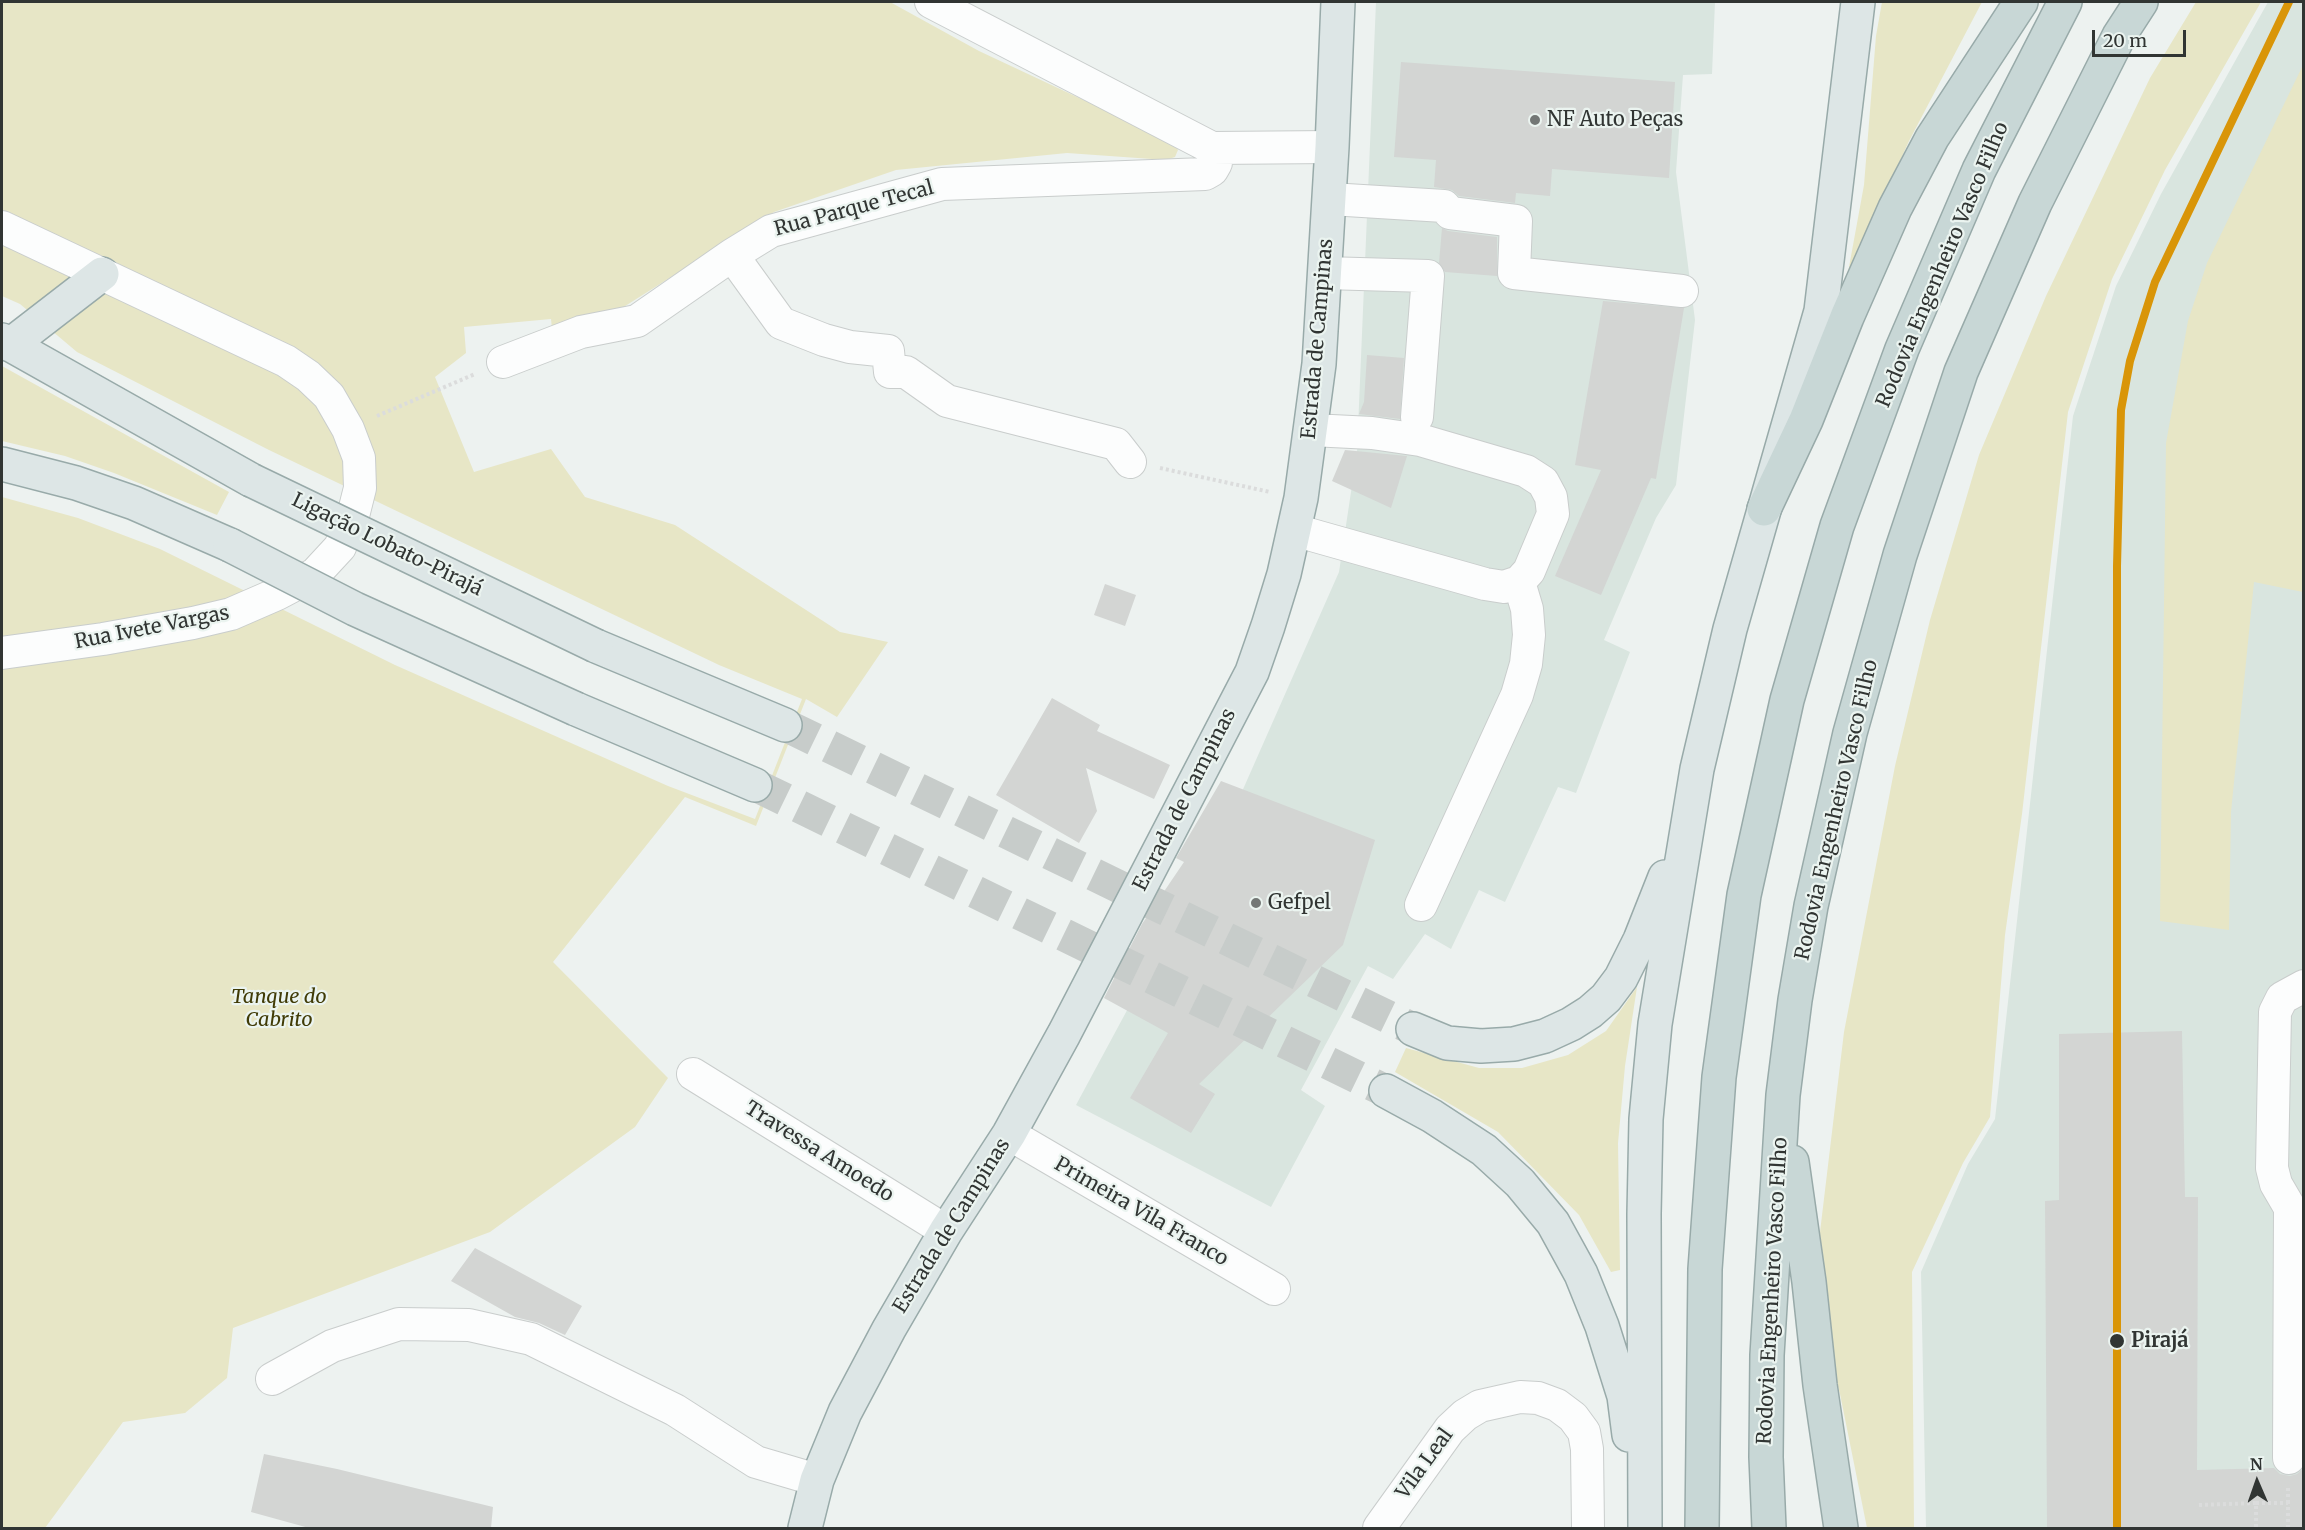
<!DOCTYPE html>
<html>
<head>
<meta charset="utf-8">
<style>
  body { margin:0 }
  #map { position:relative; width:2305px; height:1530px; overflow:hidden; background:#edf2f0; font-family:Merriweather,serif }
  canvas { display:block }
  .frame { position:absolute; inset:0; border:3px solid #313533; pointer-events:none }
  .north { position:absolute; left:2227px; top:1452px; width:60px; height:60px; -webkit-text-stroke:4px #ebf4f0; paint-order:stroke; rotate:358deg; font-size:16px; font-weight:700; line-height:24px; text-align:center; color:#313533 }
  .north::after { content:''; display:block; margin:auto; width:21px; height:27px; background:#313533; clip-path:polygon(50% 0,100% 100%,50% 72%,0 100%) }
  .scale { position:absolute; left:2092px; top:30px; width:94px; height:27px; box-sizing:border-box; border:3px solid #313533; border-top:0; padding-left:8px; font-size:18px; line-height:21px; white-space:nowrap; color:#313533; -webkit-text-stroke:4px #ebf4f0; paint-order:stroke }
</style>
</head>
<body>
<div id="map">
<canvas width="2305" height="1530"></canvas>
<div class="frame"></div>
<div class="north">N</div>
<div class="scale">20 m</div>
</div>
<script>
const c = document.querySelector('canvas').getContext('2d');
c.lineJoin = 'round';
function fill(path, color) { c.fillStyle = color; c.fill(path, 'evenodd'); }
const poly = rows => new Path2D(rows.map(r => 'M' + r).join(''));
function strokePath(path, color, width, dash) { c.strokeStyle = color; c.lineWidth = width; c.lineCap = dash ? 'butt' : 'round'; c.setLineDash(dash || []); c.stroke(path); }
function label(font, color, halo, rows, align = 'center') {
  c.font = font + ' Merriweather,serif'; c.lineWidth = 4.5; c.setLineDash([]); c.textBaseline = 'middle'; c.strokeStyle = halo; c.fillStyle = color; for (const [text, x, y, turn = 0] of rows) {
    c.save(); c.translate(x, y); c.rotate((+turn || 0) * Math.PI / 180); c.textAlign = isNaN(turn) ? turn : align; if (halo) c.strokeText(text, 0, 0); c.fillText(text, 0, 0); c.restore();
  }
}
const built = poly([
  [1376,2,1715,2,1712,74,1683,75,1676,172,1695,320,1676,485,1656,518,1604,640,1630,652,1576,793,1558,787,1505,902,1479,890,1451,949,1425,934,1393,979,1368,966,1301,1090,1325,1106,1271,1207,1076,1105,1229,821,1339,572,1357,452],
  [2268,2,2303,2,2303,1528,1926,1528,1921,1272,1968,1164,1995,1119,2073,416,2116,286,2161,194]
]);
const green = poly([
  [2,2,890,2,979,51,1173,142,1178,150,1175,157,1166,160,1067,153,896,170,774,212,622,308,552,329,551,319,464,327,466,353,435,377,474,472,551,449,585,497,675,525,840,632,888,642,837,717,806,699,756,826,685,797,553,962,668,1078,635,1127,490,1232,233,1328,227,1378,185,1413,123,1422,45,1528,2,1528,2,497,78,518,160,549,395,665,668,786,755,819,802,699,719,665,269,450,77,352,20,304,2,296],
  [1882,2,1982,2,1909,141,1847,278,1864,185,1876,36],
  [2196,2,2261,2,2165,170,2112,279,2068,412,2022,814,2005,935,1990,1117,1963,1163,1912,1272,1914,1528,1867,1528,1840,1394,1828,1347,1817,1257,1844,1032,1895,766,1930,620,1979,455,2046,296,2150,78],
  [2303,65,2303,592,2254,582,2231,812,2229,930,2160,921,2166,443,2188,321,2207,263],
  [2,366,229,492,217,515,114,473,65,456,2,441],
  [1637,987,1625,1066,1618,1143,1620,1270,1611,1272,1579,1215,1498,1132,1395,1072,1406,1048,1479,1068,1522,1068,1568,1055,1606,1031]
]);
const building = poly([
  [1401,62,1675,82,1669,178,1552,169,1550,196,1516,193,1515,203,1459,196,1452,190,1434,187,1436,160,1394,157],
  [1442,228,1448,231,1497,237,1497,276,1445,272,1439,263],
  [1603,301,1684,308,1656,479,1651,478,1601,595,1555,576,1601,470,1575,465],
  [1367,355,1404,358,1400,419,1359,414,1364,402],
  [1345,450,1407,456,1391,508,1332,481],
  [1105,584,1136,595,1125,626,1094,615],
  [1052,698,1100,725,1097,731,1170,765,1154,799,1086,768,1097,811,1079,843,996,795],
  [1221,781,1375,840,1343,945,1199,1084,1215,1094,1191,1133,1130,1098,1168,1033,1104,998,1142,924,1184,862,1176,858],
  [2182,1031,2185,1197,2198,1197,2197,1470,2274,1468,2280,1474,2290,1476,2297,1474,2304,1468,2304,1528,2047,1528,2045,1201,2059,1200,2059,1034],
  [475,1248,582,1306,565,1335,539,1323,515,1317,451,1281],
  [264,1454,337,1469,493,1507,491,1528,309,1528,251,1512]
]);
const majorTunnel = poly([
  [785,725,1413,1029],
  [755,785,1386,1091]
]);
const path = poly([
  [377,416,475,374],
  [1160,468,1270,492],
  [2256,1503,2288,1503,2288,1528],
  [2288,1503,2288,1488],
  [2199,1505,2256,1503,2256,1528]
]);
const minor = poly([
  [931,2,1212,148,1332,147],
  [1330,199,1444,206,1450,213,1516,221,1514,273,1682,291],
  [2,227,286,361,308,376,329,396,348,429,359,458,360,488,354,512,340,547,315,574,277,594,231,614,193,623,103,639,2,653],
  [732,255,781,323,824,340,850,347,888,351,890,372,906,372,947,401,1116,444,1130,462],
  [1325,273,1428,276,1417,417],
  [503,362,581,332,637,321,732,255,771,231,942,184,1205,174,1212,170,1216,163,1216,154,1212,148],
  [1294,530,1485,584,1504,587,1519,582,1529,571,1553,514,1551,497,1543,482,1526,471,1420,440,1372,433,1311,430],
  [1421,905,1517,695,1526,664,1529,635,1527,609,1519,582],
  [2304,986,2282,998,2275,1012,2272,1168,2276,1184,2290,1208,2304,1223],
  [693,1074,946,1231],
  [1009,1134,1274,1289],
  [272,1379,332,1346,399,1324,469,1325,531,1339,675,1410,756,1462,817,1480],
  [2289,1458,2290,1208],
  [1379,1528,1450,1429,1465,1415,1480,1406,1520,1397,1538,1398,1557,1405,1573,1417,1584,1432,1587,1449,1588,1528]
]);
const major = poly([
  [2,340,251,480],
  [10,345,102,274],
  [2,464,76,483,134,503,230,545],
  [596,646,785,725],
  [576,709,755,785],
  [1413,1029,1447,1043,1481,1046,1514,1044,1545,1036,1571,1024,1590,1012,1606,998,1621,978,1640,940,1665,877],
  [1386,1091,1432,1116,1484,1150,1520,1183,1553,1223,1581,1274,1602,1326,1624,1396,1629,1435],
  [805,1528,817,1480,845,1412,889,1329,946,1231,1009,1134,1064,1034,1252,672,1268,626,1284,574,1301,498,1319,364,1332,147,1338,2],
  [1645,1528,1644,1214,1646,1119,1655,1024,1697,769,1730,629,1821,311,1858,2]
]);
const highway = poly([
  [1764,509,1806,420,1847,317,1895,208,1932,138,2021,2],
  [1792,1162,1809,1282,1820,1385,1841,1528],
  [1702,1528,1705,1269,1719,1077,1744,895,1787,700,1837,526,1902,349,1979,170,2065,2],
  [1769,1528,1766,1457,1767,1355,1783,1095,1795,1000,1811,906,1850,733,1900,555,1961,372,2035,203,2119,36,2141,2]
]);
const majorBridge = poly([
  [251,480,596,646],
  [230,545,355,609,576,709]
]);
const metro1 = poly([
  [2117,1528,2117,566,2121,410,2130,361,2155,282,2289,2]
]);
const markers = [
  [1535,120,6,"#737775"],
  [1256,903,6,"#737775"],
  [2117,1341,8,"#313533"]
];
const poiNames = [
  ["NF Auto Peças",1547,120],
  ["Gefpel",1268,903]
];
const streetNames = [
  ["Rua Parque Tecal",854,209,-15],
  ["Rodovia Engenheiro Vasco Filho",1943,265,-67],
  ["Estrada de Campinas",1318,339,-85],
  ["Ligação Lobato-Pirajá",387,545,26],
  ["Rua Ivete Vargas",152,628,-11],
  ["Estrada de Campinas",1185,800,-63],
  ["Rodovia Engenheiro Vasco Filho",1837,810,-77],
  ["Travessa Amoedo",819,1152,32],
  ["Primeira Vila Franco",1141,1212,30],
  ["Estrada de Campinas",952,1226,-58],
  ["Rodovia Engenheiro Vasco Filho",1773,1291,-87],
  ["Vila Leal",1425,1464,-54]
];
const parkNames = [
  ["Tanque do",279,997],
  ["Cabrito",279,1020]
];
const stopNames = [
  ["Pirajá",2131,1341]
];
fill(built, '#d9e5df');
fill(green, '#e7e6c6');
fill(building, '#d3d5d3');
strokePath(majorTunnel, '#c7ccca', 33, [33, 16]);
strokePath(minor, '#c9cdcc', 34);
strokePath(major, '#98aaa9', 36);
strokePath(highway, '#98aaa9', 36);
strokePath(path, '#dbdcdc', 4, [3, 3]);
strokePath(minor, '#fcfdfd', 32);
strokePath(major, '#dde6e6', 33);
strokePath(highway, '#c8d7d6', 33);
strokePath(majorBridge, '#98aaa9', 36, []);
strokePath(majorBridge, '#dde6e6', 33);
strokePath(metro1, '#d99508', 8);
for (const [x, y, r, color] of markers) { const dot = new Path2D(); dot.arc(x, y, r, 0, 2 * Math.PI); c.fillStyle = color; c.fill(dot); strokePath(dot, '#ebf4f0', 2); }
label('20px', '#313533', '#ebf4f0', poiNames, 'left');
label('20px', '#313533', '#ebf4f0', streetNames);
label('italic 20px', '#403b06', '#ebf4f0', parkNames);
label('bold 20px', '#313533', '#ebf4f0', stopNames, 'left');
</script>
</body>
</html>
